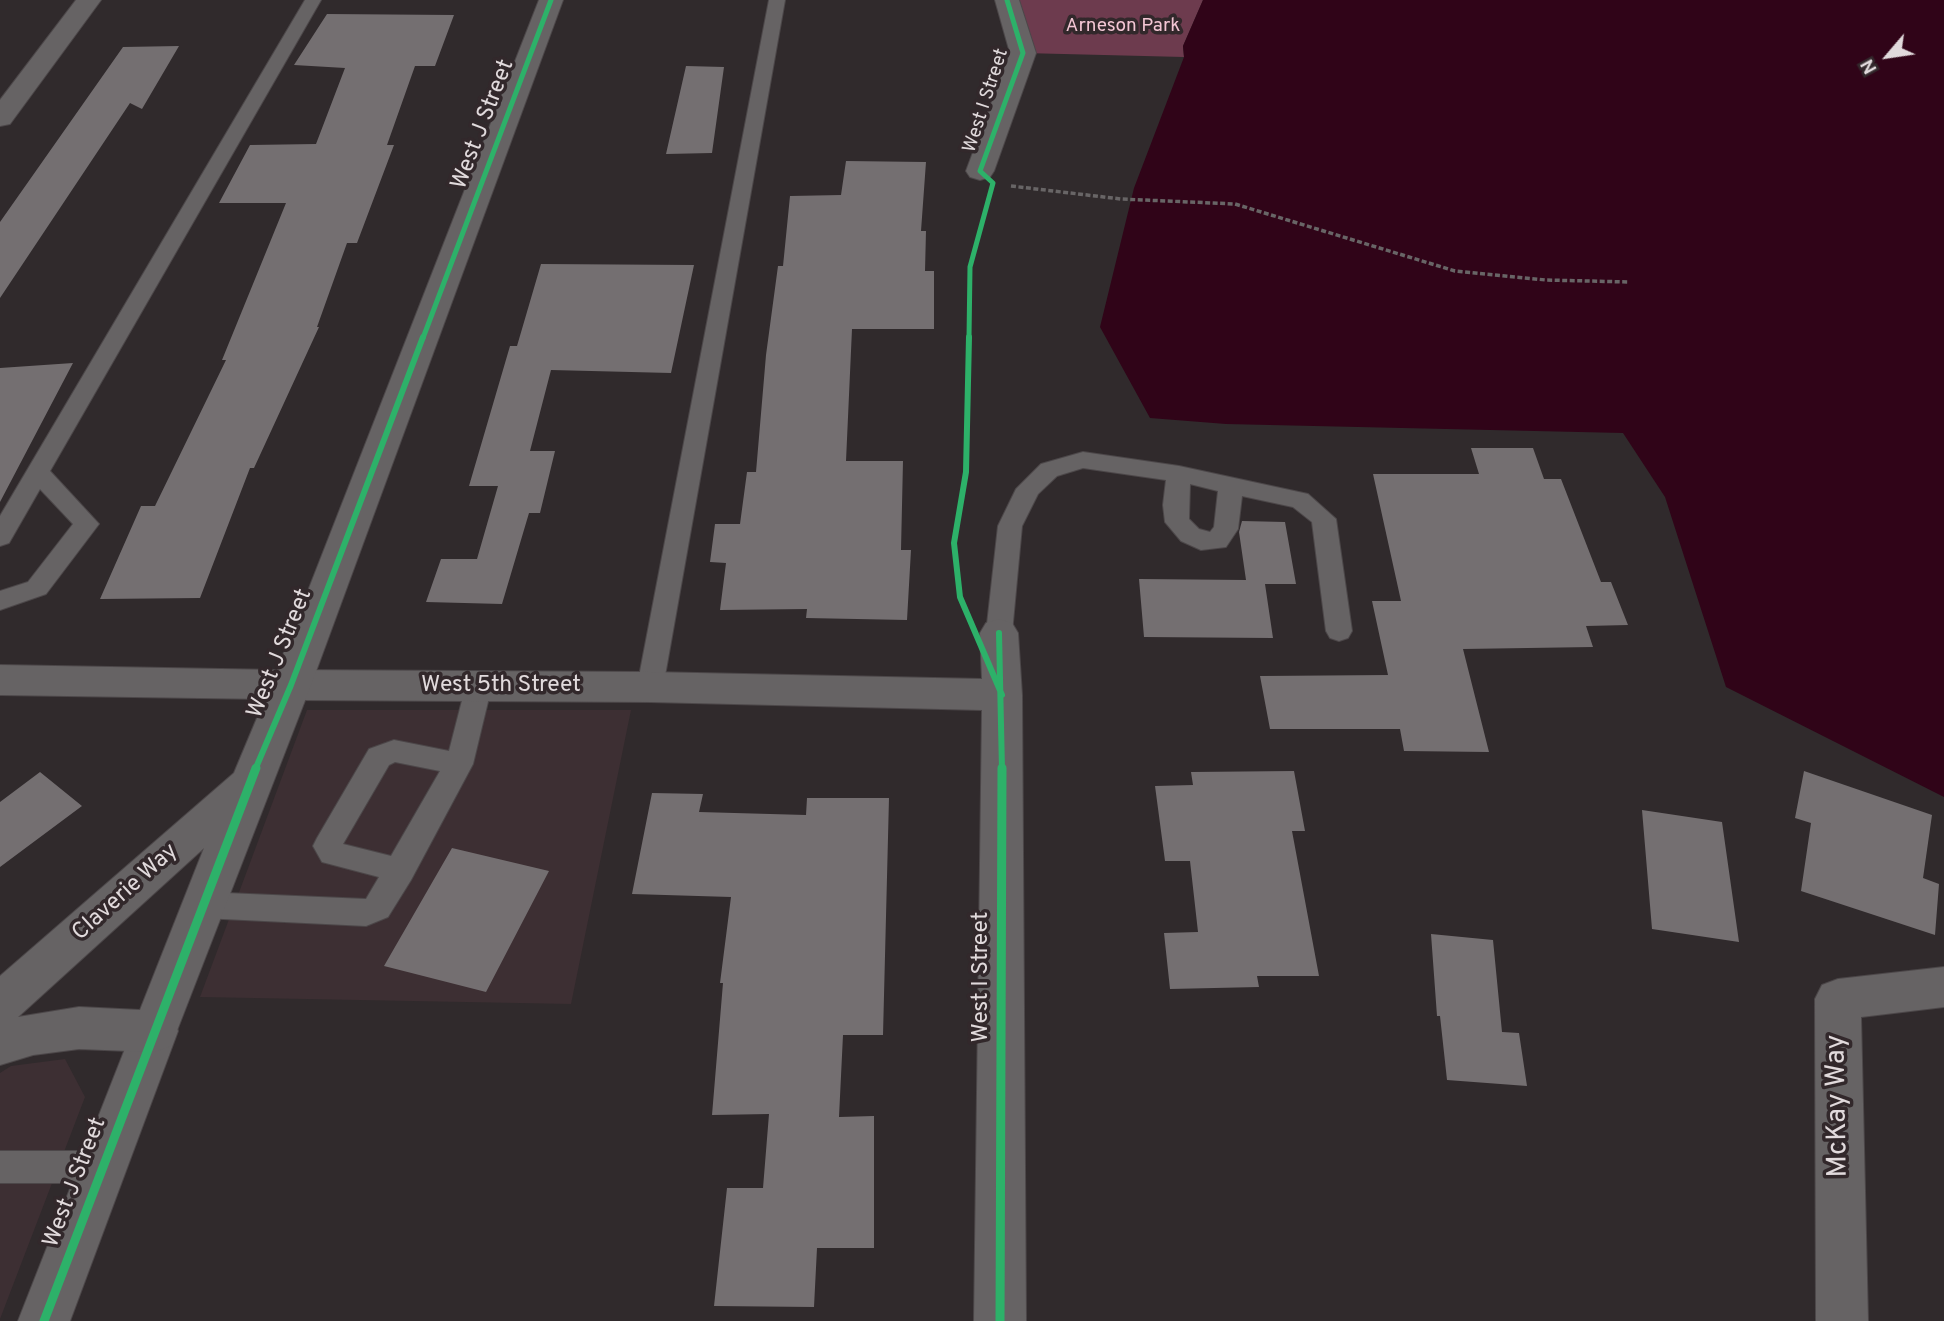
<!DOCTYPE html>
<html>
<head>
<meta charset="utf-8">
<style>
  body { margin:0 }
  #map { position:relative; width:1944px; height:1321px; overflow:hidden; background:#302a2c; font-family:Overpass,sans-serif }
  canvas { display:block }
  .north { position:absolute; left:1853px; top:21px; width:70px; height:70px; -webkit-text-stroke:5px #32282b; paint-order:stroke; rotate:241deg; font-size:19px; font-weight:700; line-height:28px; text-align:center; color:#e1dadc }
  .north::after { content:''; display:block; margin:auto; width:24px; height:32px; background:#e1dadc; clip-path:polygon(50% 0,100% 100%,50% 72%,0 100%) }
</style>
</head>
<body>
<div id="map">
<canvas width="1944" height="1321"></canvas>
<div class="north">N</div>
</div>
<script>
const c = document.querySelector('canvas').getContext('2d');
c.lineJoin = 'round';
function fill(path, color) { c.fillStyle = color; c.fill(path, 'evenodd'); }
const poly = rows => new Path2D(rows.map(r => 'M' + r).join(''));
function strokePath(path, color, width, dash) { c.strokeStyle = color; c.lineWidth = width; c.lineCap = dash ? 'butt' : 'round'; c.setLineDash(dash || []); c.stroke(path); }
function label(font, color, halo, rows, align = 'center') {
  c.font = font + ' Overpass,sans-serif'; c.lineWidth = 7; c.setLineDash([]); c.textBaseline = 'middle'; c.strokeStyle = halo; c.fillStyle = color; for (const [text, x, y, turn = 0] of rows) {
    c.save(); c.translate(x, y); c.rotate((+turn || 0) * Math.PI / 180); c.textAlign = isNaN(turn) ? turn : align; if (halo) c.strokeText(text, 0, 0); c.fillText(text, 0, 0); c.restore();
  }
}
const built = poly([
  [307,710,631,710,571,1004,200,997],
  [65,1059,85,1097,0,1319,0,1073,11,1066]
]);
const green = poly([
  [1007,0,1203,0,1183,46,1184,57,1023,53]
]);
const water = poly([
  [1203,0,1944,0,1944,797,1726,687,1665,497,1623,433,1226,424,1150,418,1100,327,1134,188,1184,57,1183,46]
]);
const building = poly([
  [327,14,454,15,435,66,415,66,387,145,394,145,357,243,347,243,317,327,319,327,254,468,250,468,200,598,100,599,141,506,155,506,226,360,222,360,286,203,219,203,250,145,316,144,345,68,294,65],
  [179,46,142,109,130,103,0,298,0,222,123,47],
  [686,66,724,67,712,153,666,154],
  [846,161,926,162,921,231,926,231,925,271,934,271,934,329,852,329,846,461,903,461,901,550,911,550,907,620,806,618,807,609,720,610,726,563,710,562,715,524,740,524,747,472,756,472,766,355,778,266,783,266,790,196,841,195],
  [541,264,694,265,671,373,551,370,530,451,555,451,540,513,529,513,502,604,426,602,441,559,477,559,498,486,469,486,510,346,517,346],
  [73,363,0,502,0,368],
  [1471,448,1533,448,1544,479,1561,479,1601,582,1611,582,1628,625,1586,626,1593,647,1463,649,1489,752,1404,751,1400,729,1270,729,1260,676,1388,675,1372,601,1401,601,1373,474,1479,474],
  [1242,521,1285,522,1296,584,1265,584,1273,638,1144,637,1139,579,1246,580,1239,532],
  [1294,771,1305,831,1292,831,1319,976,1257,976,1259,987,1170,989,1164,933,1198,932,1190,861,1165,861,1155,786,1193,785,1191,772],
  [1804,771,1932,815,1923,878,1939,884,1935,935,1801,891,1811,823,1795,818],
  [40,772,82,806,0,867,0,802],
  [652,793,703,794,699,812,806,815,807,798,889,798,883,1035,843,1035,839,1117,874,1116,874,1248,817,1248,814,1307,714,1306,727,1188,763,1188,769,1114,712,1115,723,983,720,983,731,897,632,894],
  [1642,810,1722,822,1739,942,1652,929],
  [452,848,549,871,486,992,384,966],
  [1431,934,1493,940,1502,1032,1519,1033,1527,1086,1447,1080,1440,1016,1437,1016]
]);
const path = poly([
  [1011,186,1121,199,1235,204,1455,271,1546,280,1629,282]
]);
const service = poly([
  [305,0,321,0,50,471,99,524,46,594,0,610,0,591,28,582,73,524,40,489,9,543,0,546,0,516,305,0],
  [769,0,785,0,663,687,659,694,650,697,641,694,637,687,769,0],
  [1083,452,1179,466,1308,494,1336,519,1352,631,1348,638,1339,641,1330,638,1326,631,1312,522,1293,507,1242,496,1238,529,1226,547,1201,550,1181,541,1165,522,1163,505,1166,480,1083,468,1057,476,1038,494,1022,526,1012,633,1008,640,999,643,990,640,986,633,998,526,1016,489,1041,464,1083,452],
  [1190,484,1218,491,1214,527,1210,532,1199,529,1189,519,1190,484],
  [479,675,488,678,492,685,473,764,411,880,388,917,366,926,203,918,193,914,188,905,193,896,203,892,366,899,379,877,322,862,313,846,317,838,369,749,394,740,449,751,466,685,470,678,479,675],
  [395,762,440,771,391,856,343,844,389,765,395,762],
  [0,1151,103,1151,115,1156,120,1167,115,1178,103,1183,0,1183,0,1151]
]);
const minor = poly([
  [76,0,101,0,10,124,0,126,0,100,76,0],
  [995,0,1019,0,1036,53,994,171,990,177,980,180,970,177,966,171,1010,53,995,0],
  [999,619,1012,623,1018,633,1022,695,1026,1321,974,1321,982,710,650,702,291,700,277,696,271,685,277,674,291,670,650,672,982,679,980,633,986,623,999,619],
  [1944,967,1944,1007,1861,1017,1868,1321,1816,1321,1815,999,1822,985,1838,979,1944,967],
  [155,1010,171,1016,178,1031,70,1321,18,1321,132,1031,139,1016,155,1010]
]);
const tertiary = poly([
  [539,0,563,0,311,685,171,1046,155,1052,79,1049,33,1055,0,1065,0,976,234,773,265,699,0,695,0,665,277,670,539,0],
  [204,848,140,1010,79,1007,18,1017,204,848]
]);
const cyclewayFar2 = poly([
  [423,338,551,0],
  [969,338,970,267,993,183,980,171,1023,53,1007,0]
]);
const cyclewayFar1 = poly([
  [969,337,966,472,954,543,960,597,1002,695],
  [999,633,1002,770],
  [255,770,291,685,423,337]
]);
const cycleway = poly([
  [44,1321,256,768],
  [1000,1321,1002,768]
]);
const farParknames = [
  ["Arneson Park",1123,27]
];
const farStreetnames = [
  ["West I Street",987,101,-72]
];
const streetNames = [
  ["West J Street",484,125,-69],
  ["West J Street",281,654,-68],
  ["West 5th Street",501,686],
  ["Claverie Way",126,893,-42],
  ["West I Street",982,977,-90],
  ["West J Street",76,1183,-69]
];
const nearStreetnames = [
  ["McKay Way",1839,1106,-91]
];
fill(built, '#3d2f33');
fill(green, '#6d3b4e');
fill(water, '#300418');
fill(building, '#746f71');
strokePath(service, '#4c4749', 2);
strokePath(minor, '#4c4749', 2);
strokePath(tertiary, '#4c4749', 2);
strokePath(path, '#686566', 3.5, [5, 2.5]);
fill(service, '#666364');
fill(minor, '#666364');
fill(tertiary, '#666364');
strokePath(cyclewayFar2, '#2db169', 5);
strokePath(cyclewayFar1, '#2db169', 6);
strokePath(cycleway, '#2db169', 9);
label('19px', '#f3c6d4', '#32282b', farParknames);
label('19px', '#e1dadc', '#32282b', farStreetnames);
label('23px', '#e1dadc', '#32282b', streetNames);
label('28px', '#e1dadc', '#32282b', nearStreetnames);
</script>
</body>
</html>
